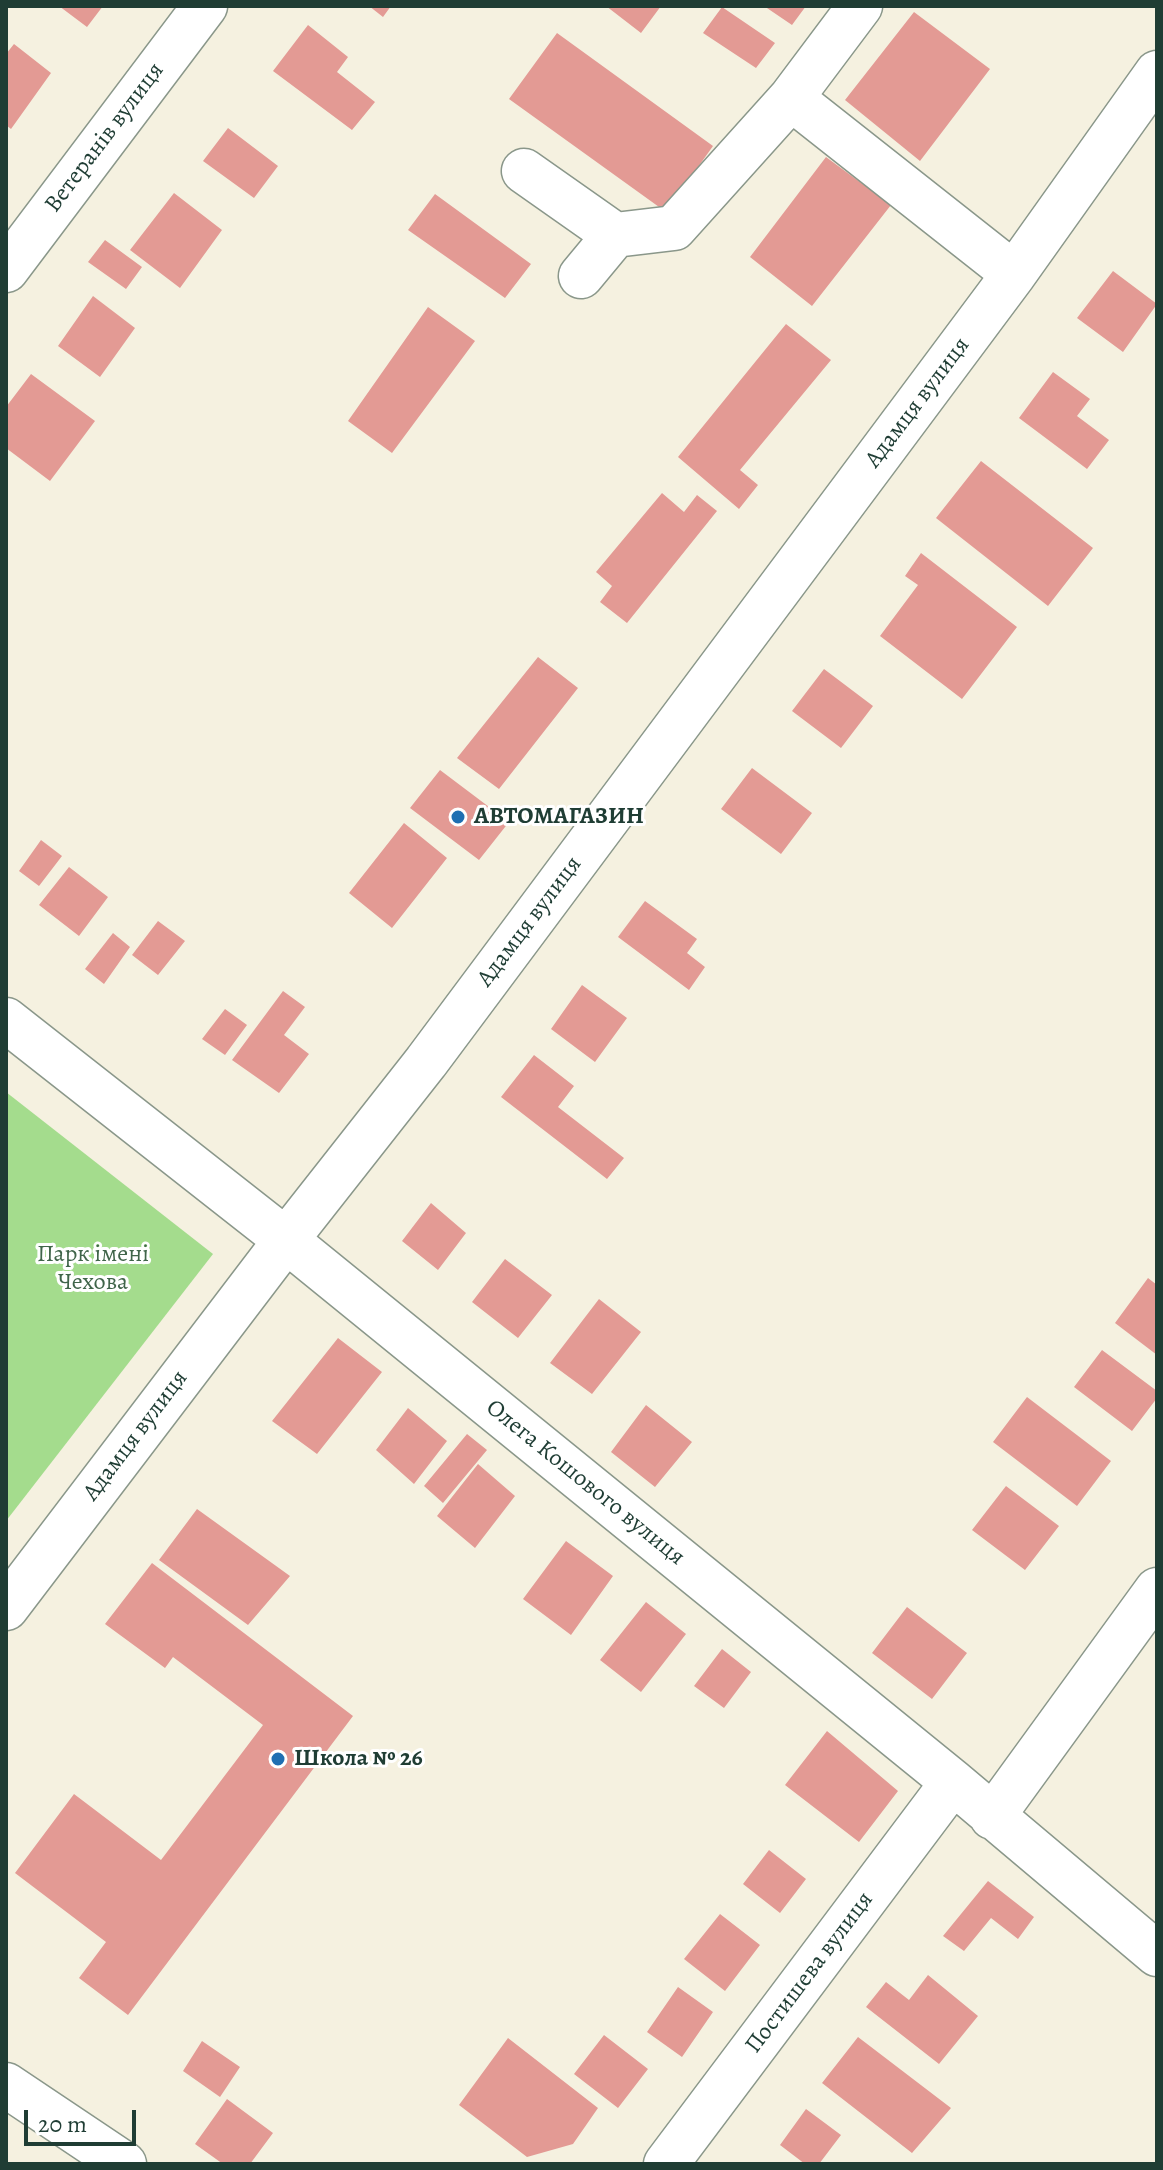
<!DOCTYPE html>
<html>
<head>
<meta charset="utf-8">
<style>
  body { margin:0 }
  #map { position:relative; width:1163px; height:2170px; overflow:hidden; background:#f5f1e0; font-family:Alegreya,serif }
  canvas { display:block }
  .frame { position:absolute; inset:0; border:8px solid #1f3d34; pointer-events:none }
  .scale { position:absolute; left:24px; top:2110px; width:112px; height:36px; box-sizing:border-box; border:4px solid #1f3d34; border-top:0; padding-left:10px; font-size:24px; line-height:28px; white-space:nowrap; color:#1f3d34; -webkit-text-stroke:6px #fff; paint-order:stroke }
</style>
</head>
<body>
<div id="map">
<canvas width="1163" height="2170"></canvas>
<div class="frame"></div>
<div class="scale">20 m</div>
</div>
<script>
const c = document.querySelector('canvas').getContext('2d');
c.lineJoin = 'round';
function fill(path, color) { c.fillStyle = color; c.fill(path, 'evenodd'); }
const poly = rows => new Path2D(rows.map(r => 'M' + r).join(''));
function strokePath(path, color, width, dash) { c.strokeStyle = color; c.lineWidth = width; c.lineCap = dash ? 'butt' : 'round'; c.setLineDash(dash || []); c.stroke(path); }
function label(font, color, halo, rows, align = 'center') {
  c.font = font + ' Alegreya,serif'; c.lineWidth = 6; c.setLineDash([]); c.textBaseline = 'middle'; c.strokeStyle = halo; c.fillStyle = color; for (const [text, x, y, turn = 0] of rows) {
    c.save(); c.translate(x, y); c.rotate((+turn || 0) * Math.PI / 180); c.textAlign = isNaN(turn) ? turn : align; if (halo) c.strokeText(text, 0, 0); c.fillText(text, 0, 0); c.restore();
  }
}
const green = poly([
  [6,1092,213,1254,6,1521]
]);
const building = poly([
  [59,6,103,6,87,27],
  [369,6,391,6,383,17],
  [606,6,661,6,641,33],
  [764,6,806,6,792,25],
  [722,7,775,43,756,68,703,33],
  [914,12,990,69,920,161,845,100],
  [308,25,348,57,337,72,375,102,352,130,273,71],
  [557,33,713,146,666,212,509,99],
  [14,44,51,73,11,129,6,125,6,54],
  [228,128,278,166,254,198,203,161],
  [826,157,891,205,812,306,750,257],
  [174,193,222,230,180,288,130,250],
  [435,194,531,264,505,298,408,230],
  [105,240,142,267,126,289,88,262],
  [1113,271,1157,304,1123,352,1077,318],
  [93,296,135,328,100,377,58,346],
  [428,307,475,341,392,453,348,421],
  [786,324,831,360,740,470,758,485,739,509,678,457],
  [1053,372,1090,399,1077,416,1109,440,1087,469,1019,418],
  [31,374,95,421,50,481,6,448,6,407],
  [981,461,1093,548,1048,606,936,518],
  [662,493,684,512,697,495,717,511,627,623,600,602,612,586,596,572],
  [921,553,1017,627,962,699,880,636,918,585,905,576],
  [538,657,578,688,499,789,457,758],
  [824,669,873,706,841,748,792,711],
  [752,768,812,813,781,854,721,809],
  [440,770,509,822,479,860,410,808],
  [404,823,447,858,392,928,349,893],
  [41,840,62,856,39,886,19,871],
  [69,867,108,897,79,936,39,905],
  [645,901,697,939,687,953,705,967,689,990,618,937],
  [158,921,185,941,158,975,132,955],
  [113,933,130,947,104,984,85,969],
  [582,985,627,1018,595,1062,551,1029],
  [283,991,305,1007,284,1035,309,1054,279,1093,232,1060],
  [225,1009,247,1025,225,1055,202,1039],
  [534,1055,574,1086,558,1107,624,1158,607,1179,501,1097],
  [431,1203,466,1233,438,1270,402,1241],
  [505,1259,552,1295,518,1338,472,1302],
  [1148,1278,1157,1285,1157,1355,1115,1323],
  [599,1299,641,1332,592,1394,550,1363],
  [338,1338,382,1372,317,1454,272,1421],
  [1102,1350,1157,1391,1157,1398,1132,1431,1074,1387],
  [1027,1397,1111,1461,1077,1506,993,1442],
  [646,1405,692,1442,655,1487,611,1452],
  [408,1408,447,1441,414,1484,376,1450],
  [467,1434,487,1450,443,1503,424,1486],
  [478,1464,515,1496,475,1548,437,1516],
  [1006,1486,1059,1526,1025,1570,972,1530],
  [197,1509,290,1576,248,1625,159,1560],
  [566,1541,613,1576,571,1635,523,1599],
  [152,1563,353,1716,128,2015,79,1978,106,1942,15,1873,74,1794,161,1860,263,1725,173,1657,165,1668,105,1624],
  [646,1602,686,1634,641,1692,600,1660],
  [907,1607,967,1653,932,1699,872,1653],
  [722,1649,751,1672,724,1708,694,1686],
  [827,1731,898,1791,859,1842,785,1785],
  [769,1850,806,1879,780,1913,743,1884],
  [988,1881,1034,1917,1018,1939,991,1918,964,1951,943,1936],
  [720,1914,760,1945,725,1991,684,1959],
  [928,1975,978,2016,939,2064,866,2007,886,1982,909,2000],
  [678,1987,713,2012,682,2057,647,2032],
  [604,2035,648,2069,618,2108,574,2074],
  [858,2037,951,2108,912,2153,822,2083],
  [508,2038,598,2108,573,2144,527,2157,459,2105],
  [202,2041,240,2067,220,2097,183,2071],
  [227,2099,273,2133,250,2164,223,2164,195,2144],
  [806,2109,841,2135,819,2164,805,2164,780,2145]
]);
const minor = poly([
  [860,6,791,98,1014,274],
  [524,171,615,235],
  [6,270,205,6],
  [581,276,615,235,674,228,791,98],
  [6,1020,286,1240,953,1782,1157,1954],
  [6,1608,286,1240,426,1062,1014,274,1157,73],
  [992,1817,1157,1590],
  [6,2085,124,2164],
  [666,2164,953,1782]
]);
const markers = [
  [458,817,8,"#1f6fb2"],
  [278,1759,8,"#1f6fb2"]
];
const streetNames = [
  ["Ветеранів вулиця",105,138,-53],
  ["Адамця вулиця",918,403,-53],
  ["Адамця вулиця",530,922,-53],
  ["Адамця вулиця",136,1436,-53],
  ["Олега Кошового вулиця",585,1483,39],
  ["Постишева вулиця",810,1973,-53]
];
const poiNames = [
  ["АВТОМАГАЗИН",474,817],
  ["Школа № 26",294,1759]
];
const parkNames = [
  ["Парк імені",93,1255],
  ["Чехова",93,1283]
];
fill(green, '#a4dc8d');
fill(building, '#e39a94');
strokePath(minor, '#8a978a', 47);
strokePath(minor, '#fff', 44);
for (const [x, y, r, color] of markers) { const dot = new Path2D(); dot.arc(x, y, r, 0, 2 * Math.PI); c.fillStyle = color; c.fill(dot); strokePath(dot, '#fff', 3); }
label('24px', '#1f3d34', '#fff', streetNames);
label('bold 24px', '#1f3d34', '#fff', poiNames, 'left');
label('24px', '#40654a', '#fff', parkNames);
</script>
</body>
</html>
